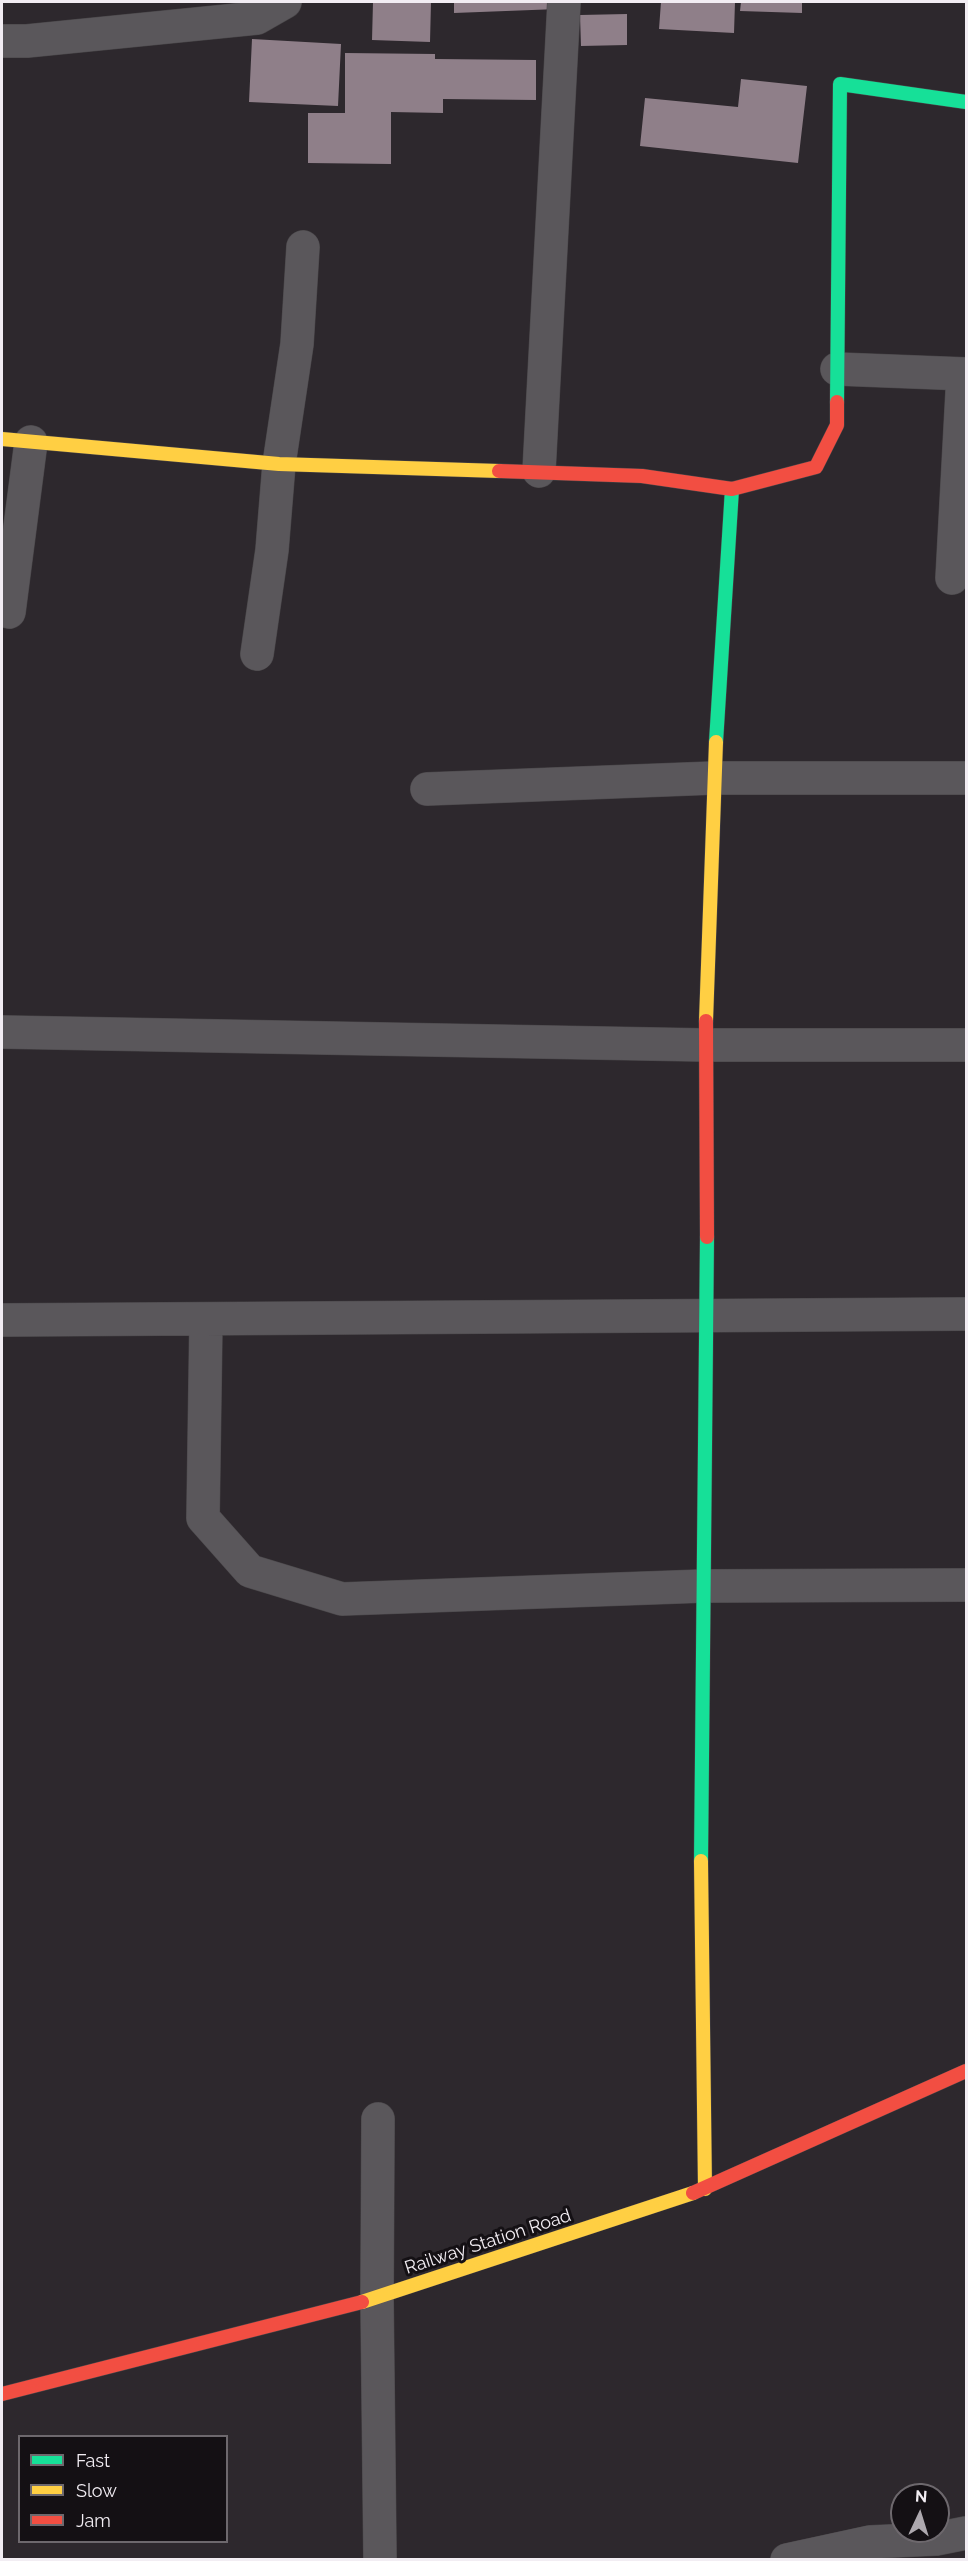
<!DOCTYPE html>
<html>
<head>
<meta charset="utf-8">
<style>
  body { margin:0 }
  #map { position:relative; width:968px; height:2561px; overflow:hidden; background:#2d282d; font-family:Raleway,sans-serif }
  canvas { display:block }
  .frame { position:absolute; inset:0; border:3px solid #f2edf3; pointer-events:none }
  .legend { position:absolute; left:18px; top:2435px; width:210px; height:108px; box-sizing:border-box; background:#141014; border:2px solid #6d686d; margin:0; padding:8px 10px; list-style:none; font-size:18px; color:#f2edf3 }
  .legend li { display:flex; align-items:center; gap:12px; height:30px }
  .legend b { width:30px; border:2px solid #6d686d }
  .north { position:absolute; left:890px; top:2483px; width:60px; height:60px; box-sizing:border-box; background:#141014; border:2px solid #6d686d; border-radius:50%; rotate:4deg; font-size:16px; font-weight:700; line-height:24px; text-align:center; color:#f2edf3 }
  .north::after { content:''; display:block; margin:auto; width:21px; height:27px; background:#ada8ae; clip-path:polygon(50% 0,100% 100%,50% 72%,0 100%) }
</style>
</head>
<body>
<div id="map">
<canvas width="968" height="2561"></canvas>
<div class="frame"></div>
<ul class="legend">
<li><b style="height:8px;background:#16e098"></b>Fast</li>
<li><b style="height:8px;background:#ffcf43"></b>Slow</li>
<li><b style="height:8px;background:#f24e42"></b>Jam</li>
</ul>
<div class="north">N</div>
</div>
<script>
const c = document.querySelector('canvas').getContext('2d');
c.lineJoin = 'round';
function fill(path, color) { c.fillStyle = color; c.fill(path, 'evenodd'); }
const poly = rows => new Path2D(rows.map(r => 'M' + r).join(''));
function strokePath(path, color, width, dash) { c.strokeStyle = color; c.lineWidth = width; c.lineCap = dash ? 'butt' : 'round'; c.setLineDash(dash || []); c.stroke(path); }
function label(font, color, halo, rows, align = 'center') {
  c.font = font + ' Raleway,sans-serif'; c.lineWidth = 6; c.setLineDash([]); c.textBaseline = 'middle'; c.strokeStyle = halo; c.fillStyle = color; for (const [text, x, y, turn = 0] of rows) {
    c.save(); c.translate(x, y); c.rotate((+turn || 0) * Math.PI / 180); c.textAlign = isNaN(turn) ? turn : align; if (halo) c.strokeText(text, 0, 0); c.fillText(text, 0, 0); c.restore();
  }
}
const building = poly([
  [373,2,431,2,430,42,372,40],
  [454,2,558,2,558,9,454,13],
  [661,2,735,2,734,33,659,29],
  [741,2,802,2,802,13,740,11],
  [627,14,627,45,581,46,580,15],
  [252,39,341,44,338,106,249,102],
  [345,53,435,54,435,59,536,60,536,100,443,99,443,113,391,112,391,164,308,163,308,113,345,113],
  [741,79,807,86,798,163,640,146,645,98,738,107]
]);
const street = poly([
  [2,41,27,41,257,18,285,2],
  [837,369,966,374],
  [539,471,564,2],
  [952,578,963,374],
  [9,612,31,442],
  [257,654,272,550,279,464,297,344,303,247],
  [427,789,714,778,966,778],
  [2,1032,705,1045,966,1045],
  [206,1319,203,1518,250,1571,342,1599,704,1586,966,1585],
  [2,1320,966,1314],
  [378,2119,377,2298,380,2560],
  [787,2560,870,2542,936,2539,966,2533]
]);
const fast = poly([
  [837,402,840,84,966,102],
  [716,742,732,489],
  [701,1861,707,1237]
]);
const slow = poly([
  [2,439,279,464,499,471],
  [706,1021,716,742],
  [701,1861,705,2189],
  [362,2302,693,2193]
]);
const jam = poly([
  [499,471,642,476,732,489,816,467,837,425,837,402],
  [706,1021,707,1237],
  [693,2193,966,2071],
  [2,2394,362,2302]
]);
const streetNames = [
  ["Railway Station Road",488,2242,-18]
];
fill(building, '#8f7f89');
strokePath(street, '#494649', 34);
strokePath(fast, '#494649', 15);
strokePath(slow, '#494649', 15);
strokePath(jam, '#494649', 15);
strokePath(street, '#5a575b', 33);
strokePath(fast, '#16e098', 14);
strokePath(slow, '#ffcf43', 14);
strokePath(jam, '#f24e42', 14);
label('18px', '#f2edf3', '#141014', streetNames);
</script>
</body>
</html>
